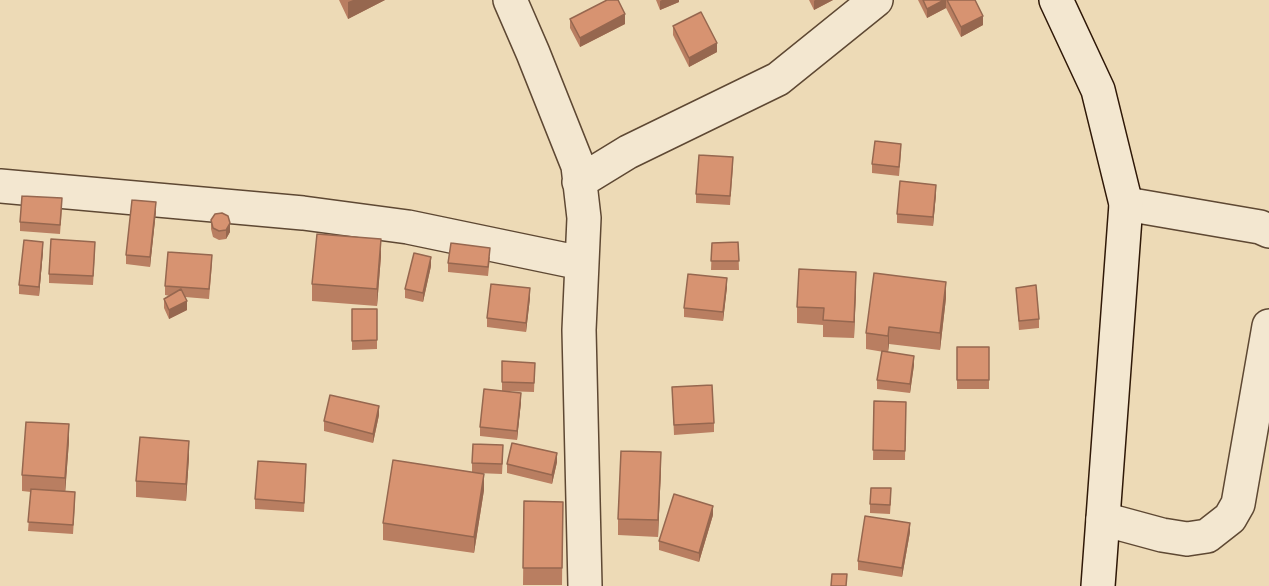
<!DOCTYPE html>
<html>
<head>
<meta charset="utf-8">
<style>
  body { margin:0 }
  canvas { display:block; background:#eddab6 }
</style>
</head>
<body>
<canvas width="1269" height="586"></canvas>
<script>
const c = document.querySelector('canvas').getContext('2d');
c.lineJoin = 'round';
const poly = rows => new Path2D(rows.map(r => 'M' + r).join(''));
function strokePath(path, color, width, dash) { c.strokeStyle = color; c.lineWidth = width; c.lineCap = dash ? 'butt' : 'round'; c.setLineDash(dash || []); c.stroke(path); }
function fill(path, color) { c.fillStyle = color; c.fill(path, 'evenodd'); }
const street = poly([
  [510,0,533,53,578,166,584,218,579,330,585,586],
  [579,182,628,152,778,79,876,0],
  [0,186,303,213,408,227,581,263],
  [1126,204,1260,227,1269,231],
  [1103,519,1162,535,1187,539,1207,536,1230,518,1238,504,1269,326]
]);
const secondary = poly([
  [1056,0,1098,90,1126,204,1098,586]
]);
const wall = poly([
  [339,0,385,0,348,19],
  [656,0,679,0,679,2,660,10],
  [809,0,833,0,814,10],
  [918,0,975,0,983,25,961,37,946,8,927,18],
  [570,19,625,24,580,47,570,28],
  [673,26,717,52,689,67,673,35],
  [901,153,899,176,872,173,872,164],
  [733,166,730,205,696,203,696,194],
  [936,194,933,226,897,223,897,214],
  [62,207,60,234,20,231,20,222],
  [156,211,150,267,126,264,126,255],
  [211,220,230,232,226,239,219,240,213,237,211,229],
  [738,242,739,270,711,270,712,243],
  [43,251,39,296,19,294,19,285],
  [95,251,93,285,49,283,49,274],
  [381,256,377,306,312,301,312,284],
  [490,257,488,276,448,272,448,263],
  [212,264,209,299,185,297,187,310,169,319,164,308,164,299,170,296,165,295,165,286],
  [431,266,423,302,405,298,405,289],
  [727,287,723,321,684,317,684,308],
  [856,288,854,338,823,337,823,325,797,323,797,307],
  [1016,288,1039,319,1039,328,1019,330],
  [530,298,526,332,487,327,487,318],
  [946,298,940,350,889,344,888,352,914,365,910,393,877,389,877,380,884,352,866,349,866,333],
  [352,309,377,309,377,349,352,350],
  [957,347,989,347,989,389,957,389],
  [502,361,535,363,534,392,502,391],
  [672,387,714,423,714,432,674,435],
  [874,401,906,402,905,460,873,460],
  [521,402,517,440,480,436,480,427],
  [379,415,373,443,324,431,324,421],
  [69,441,65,492,75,502,73,534,28,531,31,492,22,491,22,475],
  [503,455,502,474,477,473,484,490,474,553,383,540,383,523,472,472,472,463],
  [189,457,186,501,136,497,136,481],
  [557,462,552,484,507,473,507,464],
  [661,468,658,537,618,535,618,519],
  [306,473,304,512,255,509,255,499],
  [891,498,890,514,870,513,870,504],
  [524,501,563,502,562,585,523,585],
  [713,515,699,562,659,550,659,541],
  [910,532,902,577,858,570,858,561]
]);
const shadedWall = poly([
  [353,0,385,0,348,19,348,2],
  [662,0,679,0,679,2,660,10,660,1],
  [815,0,833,0,814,10,814,1],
  [944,0,946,0,946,8,927,18,927,9],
  [625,14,625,24,580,47,580,38],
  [983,16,983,25,961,37,961,27],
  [717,43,717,52,689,67,689,58],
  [936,185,936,194,933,226,933,217],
  [156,202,156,211,150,267,150,257],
  [230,223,230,232,226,239,226,230],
  [381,239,381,256,377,306,377,289],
  [43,242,43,251,39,296,39,287],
  [431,257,431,266,423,302,423,293],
  [856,272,856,288,854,338,854,322],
  [727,278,727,287,723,321,723,312],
  [946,282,946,298,940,350,940,333],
  [530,288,530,298,526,332,526,323],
  [187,301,187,310,169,319,169,310],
  [889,327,889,344,888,352,888,336],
  [914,356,914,365,910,393,910,384],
  [521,393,521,402,517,440,517,431],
  [379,406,379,415,373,443,373,434],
  [69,424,69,441,65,495,65,478],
  [189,441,189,457,186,501,186,484],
  [661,452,661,468,658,537,658,520],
  [557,453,557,462,552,484,552,475],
  [484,474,484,490,474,553,474,537],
  [713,506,713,515,699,562,699,553],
  [910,523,910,532,902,577,902,568]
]);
const building = poly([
  [607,0,618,0,625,14,580,38,570,19,607,0],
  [923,0,944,0,927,9,923,0],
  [947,0,975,0,983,16,961,27,947,0],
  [701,12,717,43,689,58,673,26,701,12],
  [875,141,901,144,899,167,872,164,875,141],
  [699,155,733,157,730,196,696,194,699,155],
  [900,181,936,185,933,217,897,214,900,181],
  [22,196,62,198,60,225,20,222,22,196],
  [132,200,156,202,150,257,126,255,132,200],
  [222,213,228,216,230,223,226,230,219,231,213,228,211,220,215,214,222,213],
  [317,234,381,239,377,289,312,284,317,234],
  [51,239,95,242,93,276,49,274,51,239],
  [24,240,43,242,39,287,19,285,24,240],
  [738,242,739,261,711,261,712,243,738,242],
  [451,243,490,248,488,267,448,263,451,243],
  [168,252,212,255,209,289,165,286,168,252],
  [414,253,431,257,423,293,405,289,414,253],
  [799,269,856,272,854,322,823,320,824,308,797,307,799,269],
  [874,273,946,282,940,333,889,327,888,336,866,333,874,273],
  [688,274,727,278,723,312,684,308,688,274],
  [491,284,530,288,526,323,487,318,491,284],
  [1036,285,1039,319,1019,321,1016,288,1036,285],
  [181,289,187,301,169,310,164,299,181,289],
  [352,309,377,309,377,340,352,341,352,309],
  [957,347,989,347,989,380,957,380,957,347],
  [882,351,914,356,910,384,877,380,882,351],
  [502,361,535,363,534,383,502,382,502,361],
  [712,385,714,423,674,425,672,387,712,385],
  [484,389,521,393,517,431,480,427,484,389],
  [330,395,379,406,373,434,324,421,330,395],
  [874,401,906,402,905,451,873,450,874,401],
  [26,422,69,424,65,478,22,475,26,422],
  [140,437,189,441,186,484,136,481,140,437],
  [512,443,557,453,552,475,507,464,512,443],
  [473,444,503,445,502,464,472,463,473,444],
  [621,451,661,452,658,520,618,519,621,451],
  [393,460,484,474,474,537,383,523,393,460],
  [258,461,306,464,304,503,255,499,258,461],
  [871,488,891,488,890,505,870,504,871,488],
  [31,489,75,492,73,525,28,522,31,489],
  [674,494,713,506,699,553,659,541,674,494],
  [524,501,563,502,562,568,523,568,524,501],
  [865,516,910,523,902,568,858,561,865,516],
  [832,574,847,574,846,586,831,586,832,574]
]);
strokePath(street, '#5e4833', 36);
strokePath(secondary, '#2f1807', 36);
strokePath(street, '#f3e7d0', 33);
strokePath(secondary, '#f3e7d0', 33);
fill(wall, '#b97e61');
fill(shadedWall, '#96674f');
fill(building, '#d79371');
strokePath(building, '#96674f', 1.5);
</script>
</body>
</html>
